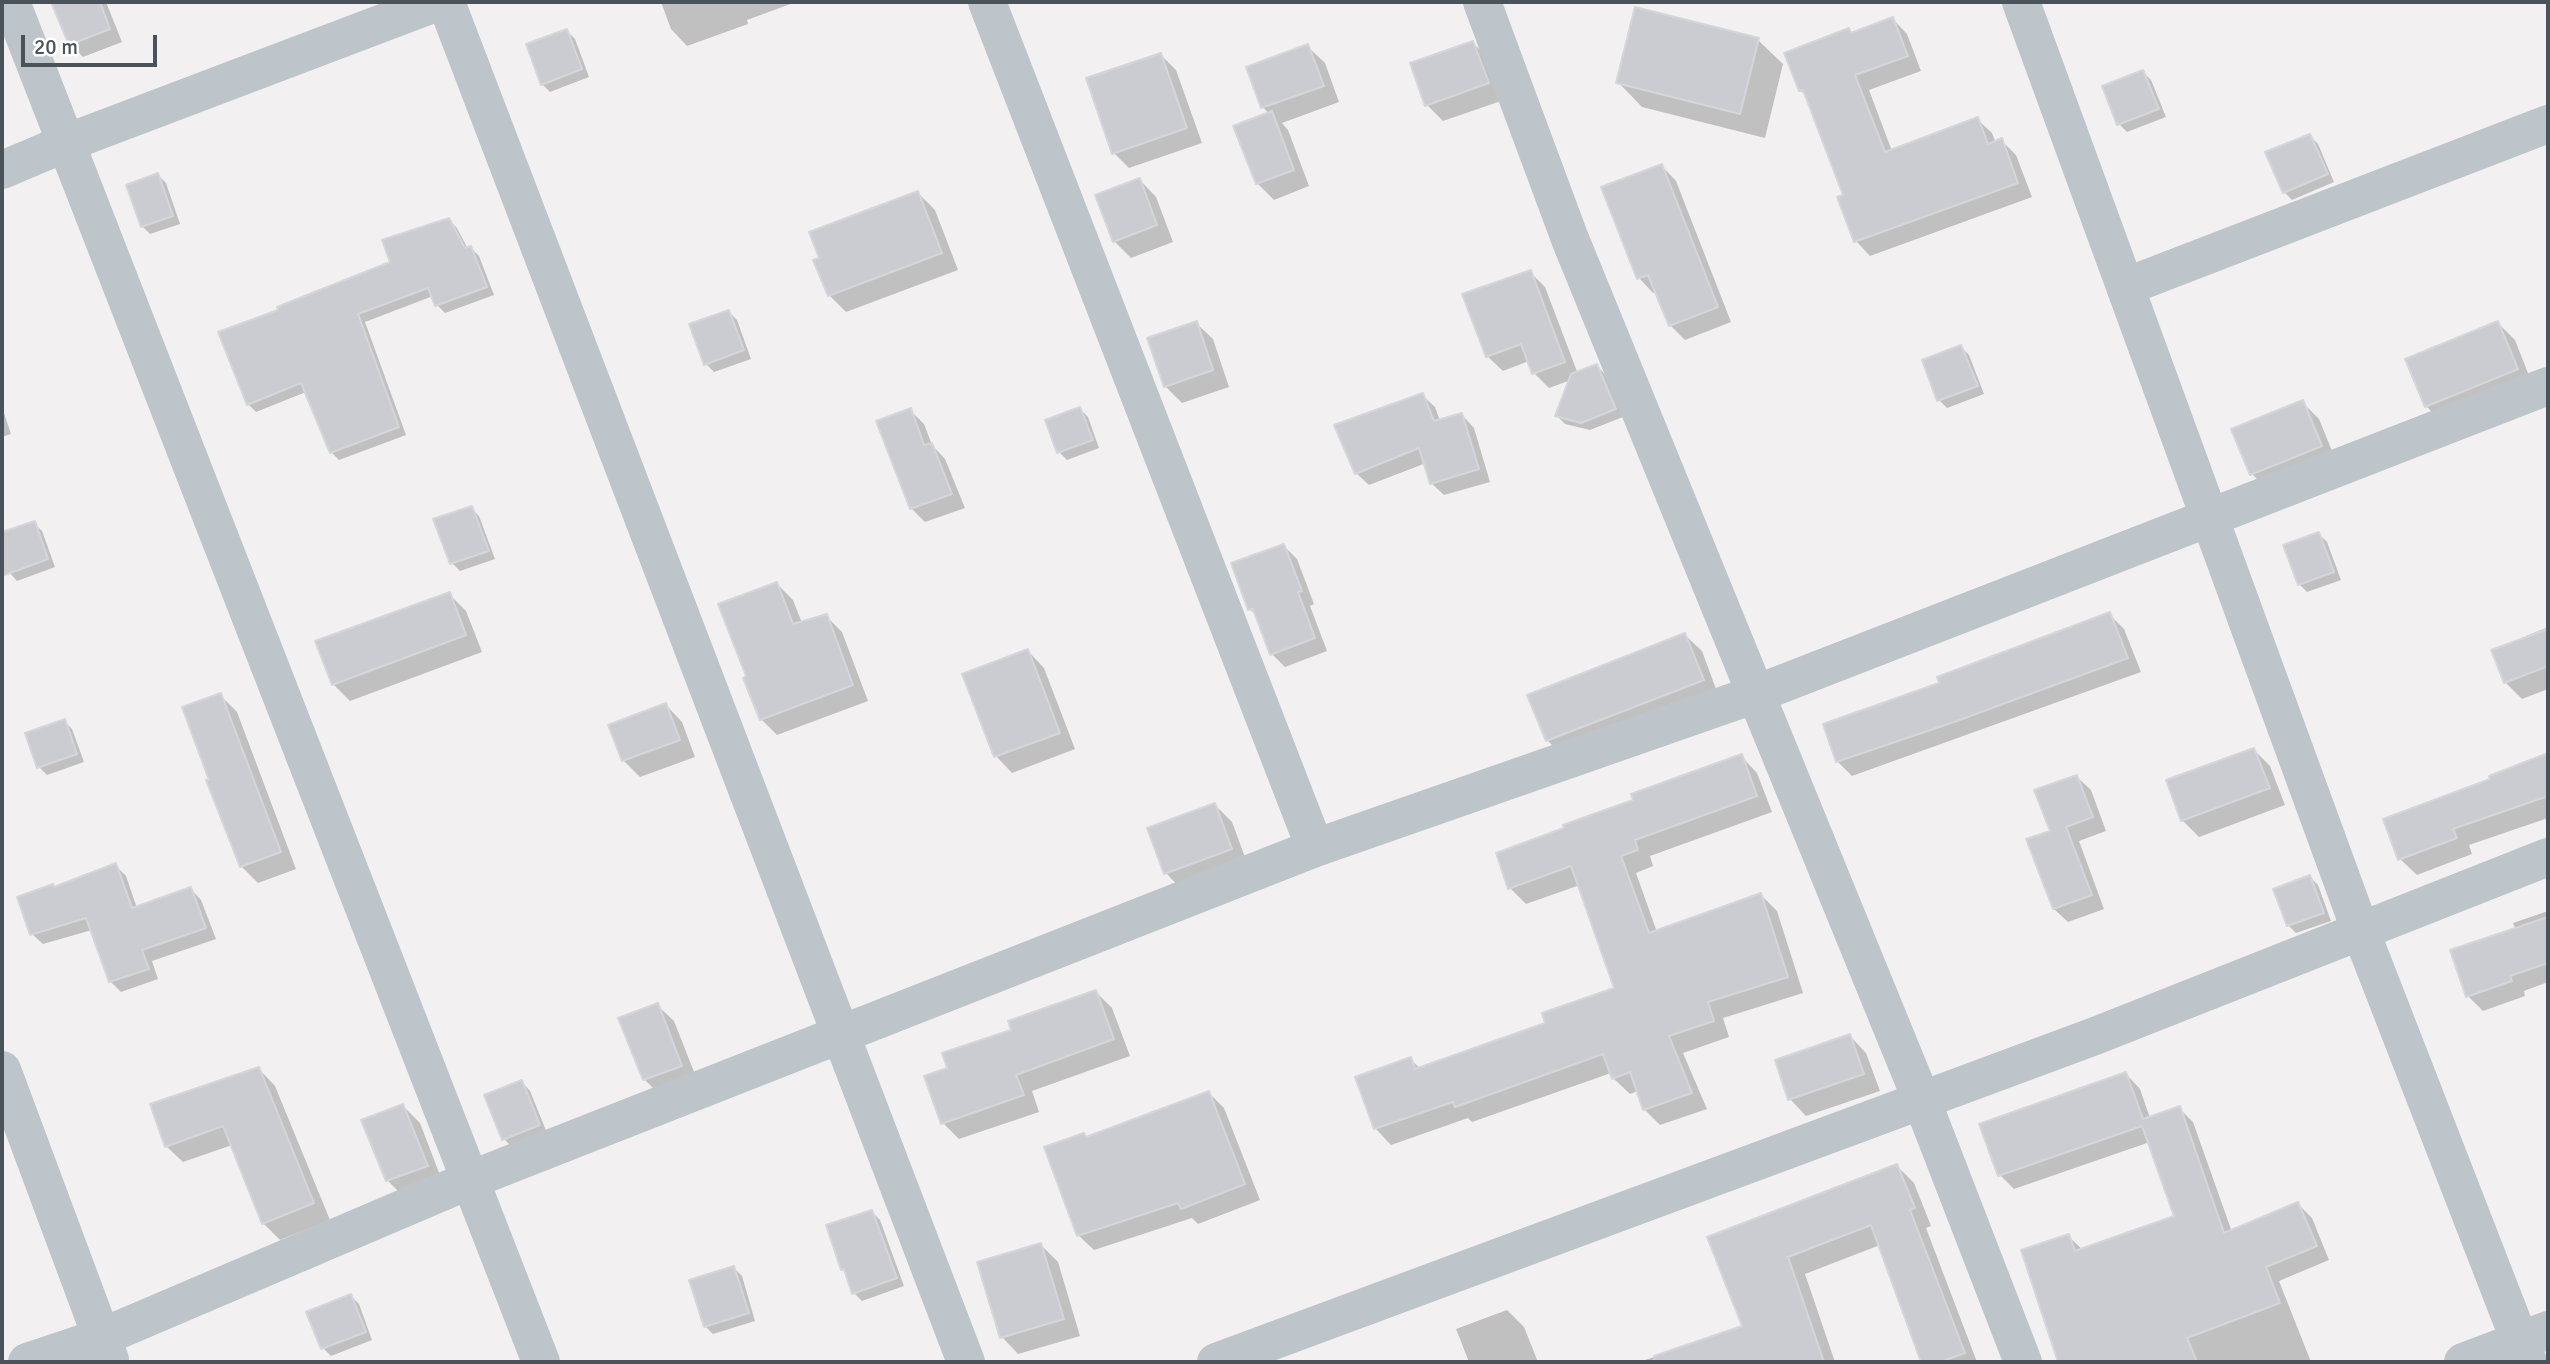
<!DOCTYPE html>
<html>
<head>
<meta charset="utf-8">
<style>
  body { margin:0 }
  #map { position:relative; width:2550px; height:1364px; overflow:hidden; background:#f2f0f0; font-family:Signika,sans-serif }
  canvas { display:block }
  .frame { position:absolute; inset:0; border:4px solid #4a535a; pointer-events:none }
  .scale { position:absolute; left:21px; top:35px; width:136px; height:32px; box-sizing:border-box; border:4px solid #4a535a; border-top:0; padding-left:9px; font-size:21px; line-height:24px; white-space:nowrap; color:#4a535a; -webkit-text-stroke:5px #fff; paint-order:stroke }
</style>
</head>
<body>
<div id="map">
<canvas width="2550" height="1364"></canvas>
<div class="frame"></div>
<div class="scale">20 m</div>
</div>
<script>
const c = document.querySelector('canvas').getContext('2d');
c.lineJoin = 'round';
function fill(path, color) { c.fillStyle = color; c.fill(path, 'evenodd'); }
const poly = rows => new Path2D(rows.map(r => 'M' + r).join(''));
function strokePath(path, color, width, dash) { c.strokeStyle = color; c.lineWidth = width; c.lineCap = dash ? 'butt' : 'round'; c.setLineDash(dash || []); c.stroke(path); }
const shadow = poly([
  [53,2,106,2,122,42,83,57,70,44],
  [661,2,796,2,747,20,748,24,687,46,671,29],
  [1893,19,1907,34,1921,71,1869,90,1892,151,1977,119,1992,133,1996,143,2001,140,2016,155,2032,197,1870,256,1856,241,1845,196,1808,98,1800,90,1848,30,1852,34],
  [567,31,575,39,589,77,550,92,542,84],
  [1758,40,1783,64,1765,138,1642,107,1618,82],
  [1473,43,1489,59,1504,100,1443,121,1427,105],
  [1308,47,1325,63,1339,102,1282,123,1288,130,1309,186,1274,200,1257,183,1269,114,1263,107],
  [1161,55,1176,70,1202,143,1129,168,1114,153],
  [2143,72,2151,80,2166,117,2127,132,2119,124],
  [2310,136,2318,144,2334,182,2292,200,2284,192],
  [1662,166,1676,181,1731,322,1685,340,1670,325,1657,291,1653,293,1639,278],
  [158,175,166,183,180,224,150,234,142,226],
  [1140,180,1156,197,1173,242,1131,258,1114,241],
  [918,193,935,210,958,270,846,312,829,295,821,259],
  [449,220,457,228,468,249,471,248,479,256,494,295,445,313,437,305,433,296,365,322,406,435,339,460,331,452,306,392,256,412,248,404,281,311,392,263],
  [1530,272,1545,287,1578,374,1597,366,1605,374,1623,417,1590,430,1565,424,1557,416,1571,380,1549,388,1534,373,1529,361,1503,371,1487,356],
  [729,312,737,320,751,359,714,372,706,364],
  [1196,323,1213,339,1229,387,1182,403,1165,386],
  [2498,323,2515,340,2533,386,2443,423,2426,406],
  [1961,347,1969,355,1984,394,1947,408,1939,400],
  [1422,395,1435,407,1440,421,1462,415,1474,428,1490,482,1444,495,1431,483,1426,463,1369,485,1356,473],
  [2302,402,2319,419,2337,463,2268,490,2252,474],
  [2,407,11,434,2,437],
  [1080,409,1088,417,1099,448,1067,460,1059,452],
  [910,410,924,424,932,445,945,459,965,508,925,522,911,508],
  [471,508,479,516,495,559,460,571,452,563],
  [34,523,42,531,55,567,17,581,9,572,2,550,2,534],
  [2319,534,2327,542,2341,580,2307,592,2299,584],
  [1284,546,1297,559,1314,604,1310,606,1327,651,1285,667,1272,654,1258,618,1250,609],
  [777,584,793,600,802,623,826,616,842,632,868,701,777,735,761,719,748,677],
  [449,594,466,611,482,652,350,701,333,684],
  [2109,614,2124,629,2141,672,1852,776,1837,761,1941,684],
  [2548,627,2548,689,2522,699,2505,682,2527,639,2526,636],
  [1685,635,1702,651,1719,697,1564,757,1547,740],
  [1028,651,1044,668,1075,749,1012,773,996,756],
  [220,695,237,712,296,869,258,883,241,866],
  [666,705,682,722,695,757,640,777,623,760],
  [64,721,72,729,84,762,47,775,39,767],
  [2254,750,2270,766,2285,805,2199,837,2183,821,2168,781],
  [2548,755,2548,818,2469,845,2472,854,2417,875,2400,859,2492,780,2491,777],
  [1741,756,1757,773,1772,812,1650,856,1653,866,1636,873,1657,932,1761,895,1777,911,1803,993,1723,1018,1729,1037,1683,1053,1707,1109,1660,1125,1644,1109,1638,1091,1630,1094,1613,1078,1611,1073,1472,1122,1468,1118,1391,1145,1375,1128,1410,1059,1421,1069,1548,1024,1616,989,1580,885,1526,904,1510,888,1635,801],
  [2077,777,2091,790,2106,831,2079,841,2104,909,2068,922,2054,909,2028,840,2053,832],
  [1215,805,1232,822,1248,865,1182,890,1166,873],
  [116,866,126,876,137,908,191,889,201,900,216,939,152,961,158,979,121,992,110,981,92,930,43,944,32,934,55,889],
  [2310,877,2318,885,2331,921,2296,933,2288,925],
  [2548,911,2548,982,2524,991,2525,996,2483,1011,2468,996,2516,930,2513,923],
  [1096,992,1112,1008,1130,1056,1032,1091,1039,1112,959,1139,943,1123,950,1070,1013,1031],
  [657,1005,674,1021,698,1082,661,1096,644,1079],
  [1850,1036,1866,1053,1880,1091,1806,1116,1790,1099],
  [259,1069,275,1086,330,1220,280,1240,263,1223,232,1145,183,1162,166,1146],
  [2126,1074,2140,1089,2150,1118,2179,1108,2193,1122,2232,1232,2298,1204,2312,1218,2329,1260,2279,1281,2311,1362,2060,1362,2023,1251,2068,1236,2083,1250,2176,1217,2150,1142,2014,1189,2000,1175],
  [522,1082,530,1091,547,1133,512,1147,504,1139],
  [1209,1093,1224,1108,1260,1200,1198,1224,1192,1218,1094,1250,1078,1235,1087,1139],
  [403,1106,420,1123,443,1183,404,1197,387,1180],
  [1897,1166,1914,1183,1931,1226,1926,1228,1977,1362,1923,1362,1880,1245,1805,1274,1835,1362,1639,1362,1744,1327,1710,1238],
  [872,1212,880,1220,904,1286,862,1301,854,1293,847,1273,843,1269],
  [1041,1245,1058,1262,1080,1336,1018,1354,1002,1337],
  [734,1268,742,1276,755,1321,713,1334,705,1326],
  [351,1296,359,1304,372,1340,331,1356,323,1348],
  [1507,1310,1524,1327,1538,1362,1469,1362,1456,1329]
]);
const building = poly([
  [51,2,100,2,110,29,69,45,51,2],
  [1635,7,1759,38,1740,114,1616,83,1635,7],
  [1893,17,1908,56,1855,75,1885,152,1978,117,1988,144,2002,138,2018,183,1854,242,1837,197,1843,195,1803,90,1799,91,1784,53,1849,28,1851,33,1893,17],
  [567,29,582,69,541,85,526,44,567,29],
  [1473,41,1489,83,1425,106,1410,63,1473,41],
  [1308,44,1324,86,1261,108,1246,67,1308,44],
  [1161,53,1187,128,1112,154,1086,78,1161,53],
  [2143,70,2159,109,2117,125,2102,86,2143,70],
  [1272,111,1294,170,1256,184,1233,126,1272,111],
  [2310,134,2328,174,2283,193,2265,152,2310,134],
  [1662,164,1718,307,1669,326,1648,275,1637,279,1601,187,1662,164],
  [158,173,173,216,141,227,126,185,158,173],
  [1140,178,1157,225,1113,242,1095,195,1140,178],
  [918,191,942,253,828,296,813,260,819,258,809,232,918,191],
  [449,218,465,248,471,246,487,287,435,306,428,288,358,314,399,427,330,453,301,383,247,405,218,332,278,310,277,307,390,262,382,240,449,218],
  [1531,270,1565,362,1532,374,1521,344,1486,357,1462,294,1531,270],
  [729,310,744,350,704,365,689,324,729,310],
  [1197,321,1213,370,1164,387,1147,338,1197,321],
  [2498,321,2518,369,2425,407,2405,359,2498,321],
  [1961,345,1978,386,1937,401,1922,360,1961,345],
  [1597,364,1616,409,1581,423,1555,416,1571,374,1597,364],
  [1423,393,1434,421,1462,413,1479,469,1430,484,1419,448,1355,474,1334,425,1423,393],
  [2303,400,2322,446,2250,475,2231,429,2303,400],
  [1080,407,1093,440,1057,453,1045,420,1080,407],
  [911,408,924,445,932,443,952,494,910,509,876,421,911,408],
  [472,506,489,551,450,564,433,519,472,506],
  [35,521,48,559,2,576,2,532,35,521],
  [2319,532,2334,572,2298,585,2283,545,2319,532],
  [1284,544,1302,591,1298,592,1315,638,1270,655,1253,609,1248,610,1231,563,1284,544],
  [777,582,793,624,827,614,853,685,760,720,743,678,746,676,718,604,777,582],
  [450,592,466,635,332,685,315,641,450,592],
  [2110,612,2128,658,1954,722,1836,762,1823,724,1939,683,1937,677,2110,612],
  [2548,629,2548,666,2504,683,2491,650,2548,629],
  [1685,633,1704,680,1546,741,1527,695,1685,633],
  [1028,649,1060,733,994,757,962,674,1028,649],
  [221,693,281,852,240,867,206,780,209,780,182,707,221,693],
  [666,703,680,740,622,761,608,725,666,703],
  [65,719,77,754,37,768,25,733,65,719],
  [2254,748,2270,788,2181,821,2166,780,2254,748],
  [2548,753,2548,796,2453,829,2457,838,2398,860,2383,819,2490,779,2489,776,2548,753],
  [1742,754,1757,796,1635,840,1638,850,1621,856,1649,933,1761,893,1788,977,1708,1002,1714,1021,1669,1036,1692,1093,1643,1110,1630,1072,1612,1079,1603,1054,1455,1107,1453,1102,1374,1129,1355,1077,1411,1057,1415,1069,1545,1023,1542,1013,1614,988,1571,866,1508,889,1496,853,1564,828,1563,825,1633,800,1631,794,1742,754],
  [2077,775,2093,817,2066,827,2092,895,2053,909,2026,839,2050,831,2034,790,2077,775],
  [1215,803,1232,849,1164,874,1147,828,1215,803],
  [116,863,132,908,191,887,206,928,142,950,149,969,109,982,86,918,30,935,17,897,53,884,54,887,116,863],
  [2310,875,2324,913,2287,926,2273,889,2310,875],
  [2548,917,2548,963,2510,976,2512,981,2466,997,2450,950,2548,917],
  [1096,990,1114,1039,1016,1075,1024,1095,941,1124,924,1076,947,1068,942,1053,1011,1030,1008,1021,1096,990],
  [658,1003,682,1066,643,1080,618,1018,658,1003],
  [1850,1034,1864,1074,1788,1100,1775,1060,1850,1034],
  [259,1067,314,1203,262,1224,223,1126,165,1147,150,1104,259,1067],
  [2126,1072,2143,1119,2180,1106,2224,1233,2298,1202,2317,1246,2266,1267,2280,1303,2187,1338,2197,1362,2058,1362,2021,1250,2069,1234,2075,1251,2174,1216,2142,1126,1998,1176,1979,1124,2126,1072],
  [522,1080,540,1125,502,1140,484,1095,522,1080],
  [1209,1091,1245,1184,1181,1209,1178,1203,1077,1236,1044,1147,1084,1133,1086,1137,1209,1091],
  [403,1104,428,1166,386,1181,361,1120,403,1104],
  [1897,1164,1915,1208,1910,1210,1965,1353,1940,1362,1921,1362,1871,1225,1788,1257,1824,1362,1655,1362,1654,1356,1742,1326,1707,1237,1897,1164],
  [872,1210,897,1278,852,1294,844,1269,841,1270,826,1225,872,1210],
  [1041,1243,1064,1319,1000,1338,977,1262,1041,1243],
  [734,1266,749,1313,704,1327,689,1280,734,1266],
  [351,1294,366,1332,321,1349,306,1312,351,1294]
]);
const minor = poly([
  [11,2,541,1362],
  [446,2,966,1362],
  [987,2,1315,848],
  [1482,2,1570,239,1922,1101,2023,1362],
  [2021,2,2361,932,2528,1362],
  [2,170,66,143,438,2],
  [2125,287,2548,124],
  [2,1070,110,1360],
  [27,1362,102,1337,470,1180,1315,848,1756,694,2548,386],
  [1216,1362,2095,1036,2548,857],
  [2463,1362,2548,1330]
]);
fill(shadow, '#0003');
fill(building, '#cbccd1');
strokePath(building, '#d4d6da', 2);
strokePath(minor, '#bdc4ca', 38);
</script>
</body>
</html>
